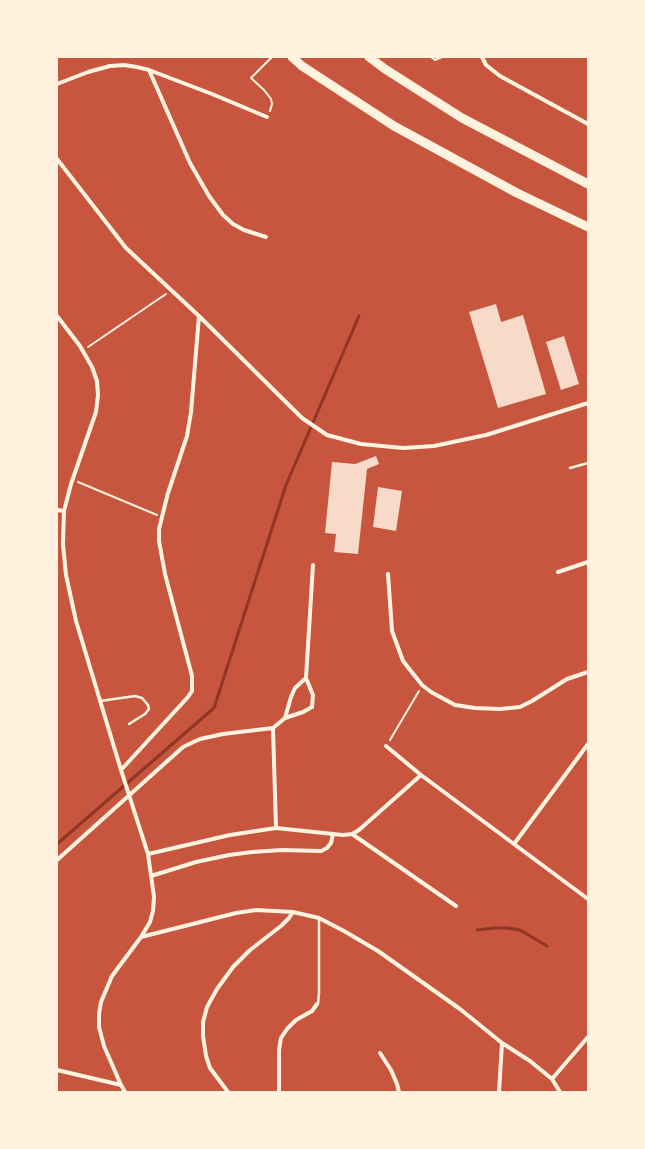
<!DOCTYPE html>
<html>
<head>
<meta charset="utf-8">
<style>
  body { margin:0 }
  #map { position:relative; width:645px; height:1149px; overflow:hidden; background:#c8553d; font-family:Manrope,sans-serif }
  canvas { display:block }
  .frame { position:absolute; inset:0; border:58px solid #fff3e0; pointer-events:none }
</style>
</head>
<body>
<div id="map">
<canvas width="645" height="1149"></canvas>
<div class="frame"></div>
</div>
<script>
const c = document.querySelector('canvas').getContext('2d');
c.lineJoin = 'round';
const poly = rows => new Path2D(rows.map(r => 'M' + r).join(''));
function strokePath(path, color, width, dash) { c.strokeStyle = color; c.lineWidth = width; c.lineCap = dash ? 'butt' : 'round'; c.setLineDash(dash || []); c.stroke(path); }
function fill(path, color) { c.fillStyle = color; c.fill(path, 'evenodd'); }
const stream = poly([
  [57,844,214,708,286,485,359,316],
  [477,930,494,928,508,928,520,930,547,946]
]);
const building = poly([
  [496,304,501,322,523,315,546,394,498,408,469,312],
  [564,336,579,384,561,390,546,342],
  [376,456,379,464,367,469,358,554,334,552,336,534,325,533,332,462,355,464],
  [378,487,402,491,396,531,373,527]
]);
const path = poly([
  [431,57,435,60,442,57],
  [270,111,272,104,271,99,264,90,251,78,272,57],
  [88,347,166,294],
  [78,482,157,515],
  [390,740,419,691]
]);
const service = poly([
  [570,468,588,463],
  [100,701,135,696,142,698,148,705,149,709,145,714,129,724],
  [318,1004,319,993,319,918]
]);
const minor = poly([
  [482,57,486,65,500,76,588,124],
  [149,70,190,163,209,196,223,215,233,224,244,230,266,237],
  [57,84,88,72,110,66,124,65,137,67,149,70,212,94,267,117],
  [57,159,126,248,199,316,302,418,327,435,361,444,403,448,434,446,486,435,588,403],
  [57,316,80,346,92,367,97,381,98,395,96,412,71,484,64,511,63,544,66,575,76,621,121,770,148,854,154,897,153,911,150,922,141,937,112,976,101,1002,99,1014,99,1027,104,1046,121,1085,125,1092],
  [57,510,64,511],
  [558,572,588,562],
  [388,574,392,631,403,661,422,685,431,692,455,705,475,708,500,709,520,707,532,701,567,679,588,672],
  [285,718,291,697,295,688,306,678],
  [273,728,276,828],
  [386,746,421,775,588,899],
  [121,770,188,697,192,691,192,676,165,574,159,541,159,529,168,493,187,436,191,412,199,316],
  [352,834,456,906],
  [514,844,588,744],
  [148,854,230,835,276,828,343,835,352,834,359,830,421,775],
  [57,860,183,747,200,739,223,734,273,728,285,718,303,712,312,707,313,695,306,678,313,565],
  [151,876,196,862,229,855,252,852,282,850,321,851,327,848,331,843,333,834],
  [141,937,236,913,256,910,293,912,319,918,344,931,378,951,460,1009,502,1043,530,1061,552,1079,560,1092],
  [380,1053,391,1070,397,1084,399,1092],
  [57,1070,121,1085],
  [552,1079,588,1037],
  [228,1092,210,1068,206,1056,203,1036,203,1022,207,1007,217,989,233,967,250,950,281,926,289,918,293,912],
  [279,1092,279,1050,281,1038,287,1029,296,1020,312,1011,317,1004],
  [499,1092,502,1043]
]);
const motorway = poly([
  [292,57,302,66,394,126,517,193,588,227],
  [369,57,385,69,462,118,588,184]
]);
strokePath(stream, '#8f3625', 3);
fill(building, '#f7dbc8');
strokePath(path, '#fff3e0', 2);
strokePath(service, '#fff3e0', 2.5);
strokePath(minor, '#fff3e0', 4);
strokePath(motorway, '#fff3e0', 9);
</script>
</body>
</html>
